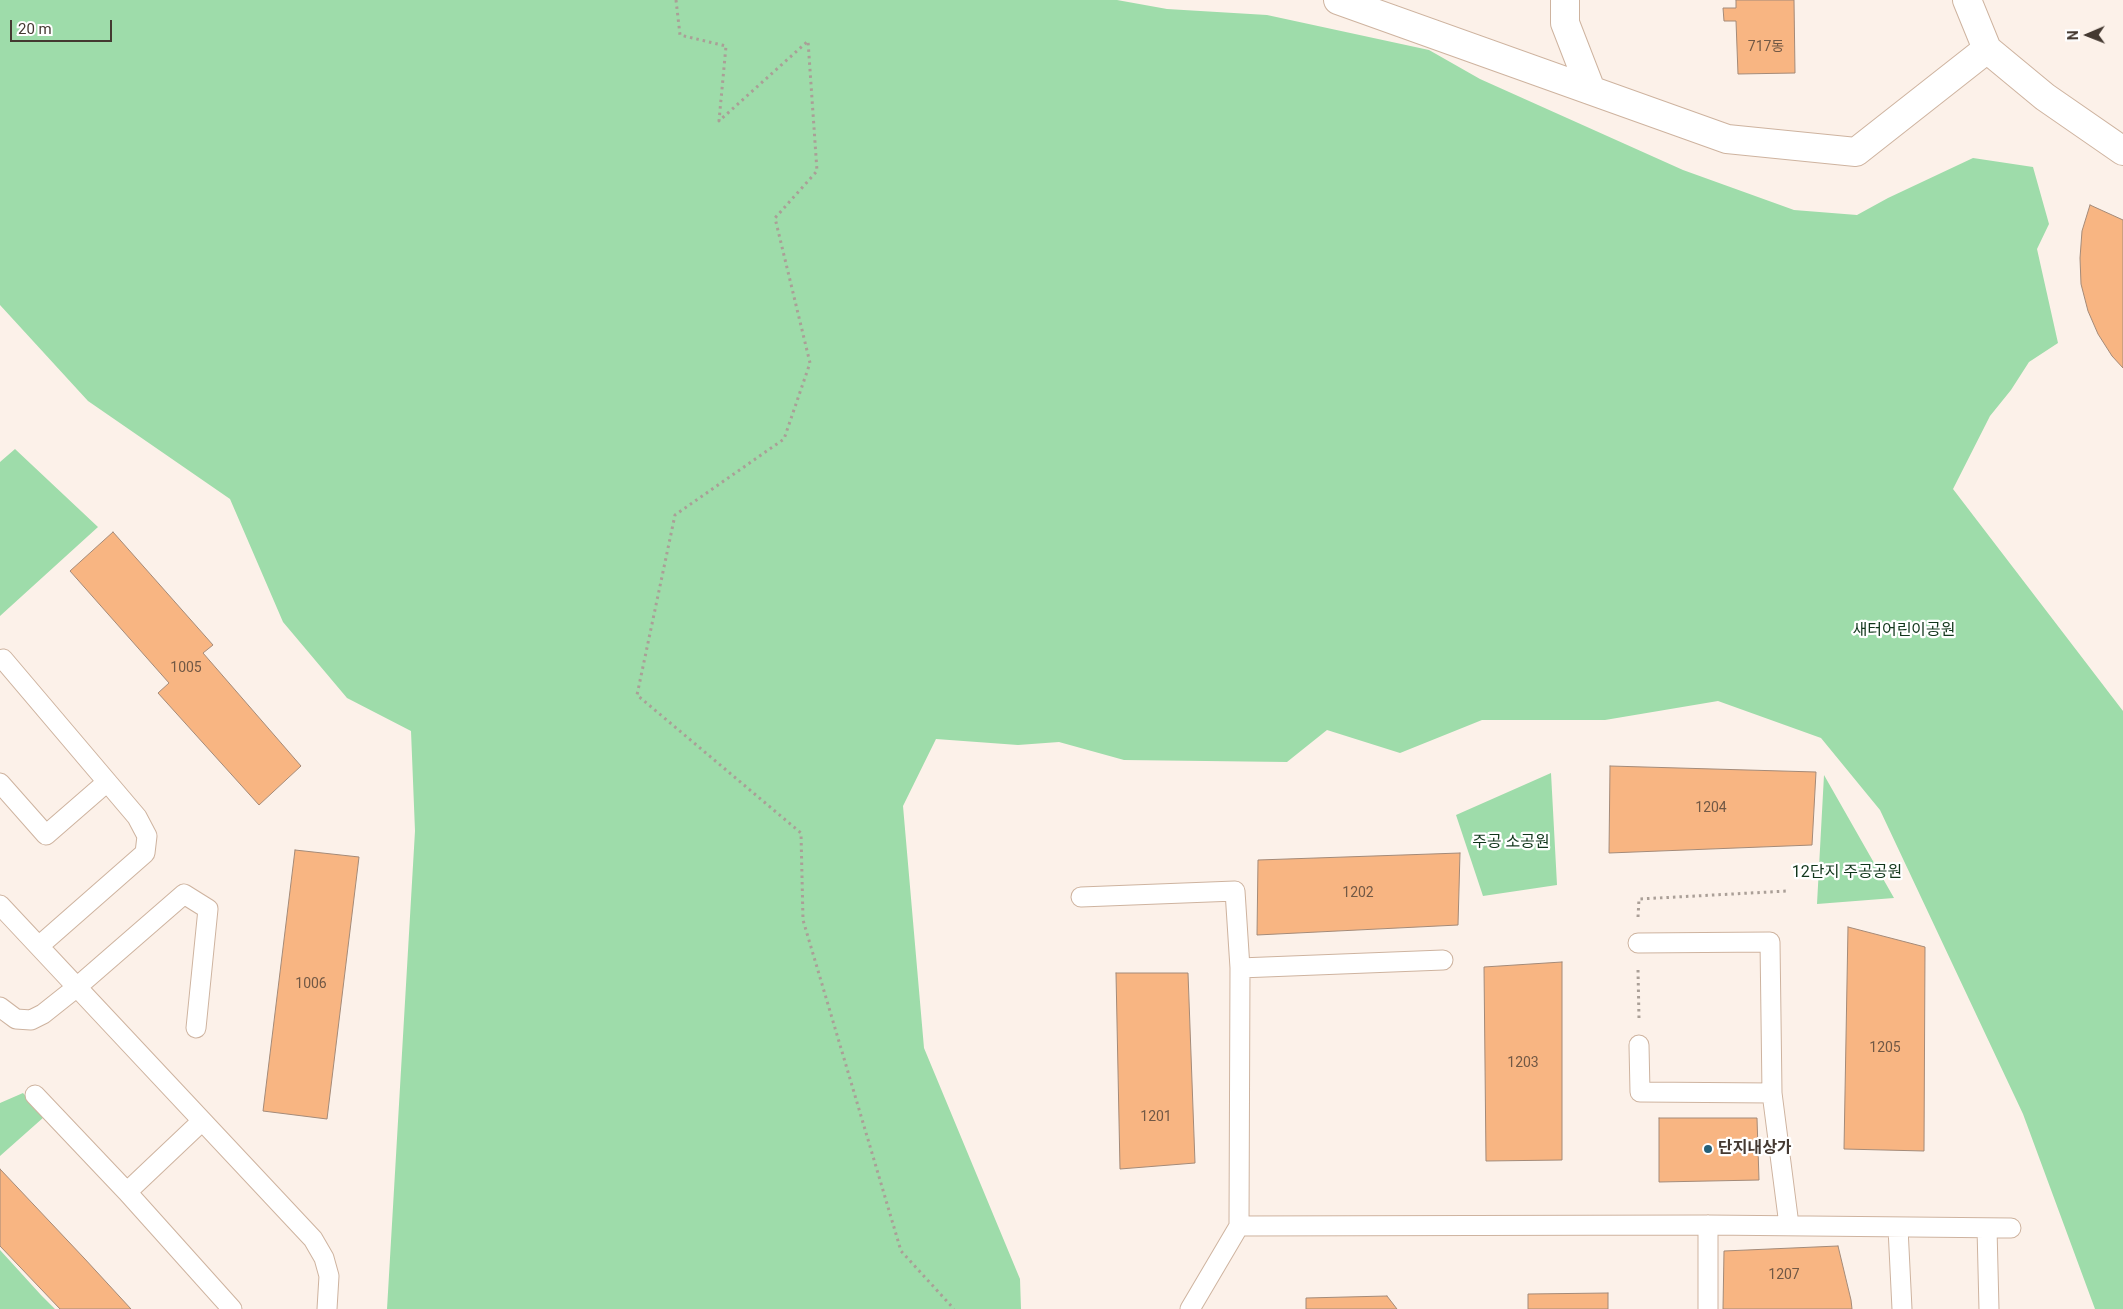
<!DOCTYPE html>
<html>
<head>
<meta charset="utf-8">
<style>
  body { margin:0 }
  #map { position:relative; width:2123px; height:1309px; overflow:hidden; background:#fcf1e9; font-family:Roboto,sans-serif }
  canvas { display:block }
  .north { position:absolute; left:2063px; top:10px; width:50px; height:50px; -webkit-text-stroke:4px #fff; paint-order:stroke; rotate:269deg; font-size:14px; font-weight:700; line-height:20px; text-align:center; color:#443931 }
  .north::after { content:''; display:block; margin:auto; width:18px; height:22px; background:#443931; clip-path:polygon(50% 0,100% 100%,50% 72%,0 100%) }
  .scale { position:absolute; left:10px; top:20px; width:102px; height:22px; box-sizing:border-box; border:2px solid #443931; border-top:0; padding-left:6px; font-size:15px; line-height:18px; white-space:nowrap; color:#443931; -webkit-text-stroke:4px #fff; paint-order:stroke }
</style>
</head>
<body>
<div id="map">
<canvas width="2123" height="1309"></canvas>
<div class="north">N</div>
<div class="scale">20 m</div>
</div>
<script>
const c = document.querySelector('canvas').getContext('2d');
c.lineJoin = 'round';
function fill(path, color) { c.fillStyle = color; c.fill(path, 'evenodd'); }
const poly = rows => new Path2D(rows.map(r => 'M' + r).join(''));
function strokePath(path, color, width, dash) { c.strokeStyle = color; c.lineWidth = width; c.lineCap = dash ? 'butt' : 'round'; c.setLineDash(dash || []); c.stroke(path); }
function label(font, color, halo, rows, align = 'center') {
  c.font = font + ' Roboto,"Noto Sans KR",sans-serif'; c.lineWidth = 4.5; c.setLineDash([]); c.textBaseline = 'middle'; c.strokeStyle = halo; c.fillStyle = color; for (const [text, x, y, turn = 0] of rows) {
    c.save(); c.translate(x, y); c.rotate((+turn || 0) * Math.PI / 180); c.textAlign = isNaN(turn) ? turn : align; if (halo) c.strokeText(text, 0, 0); c.fillText(text, 0, 0); c.restore();
  }
}
const green = poly([
  [0,0,1117,0,1167,9,1267,15,1429,50,1480,79,1683,170,1794,210,1857,215,1888,198,1973,158,2033,167,2049,224,2037,249,2058,343,2029,362,2011,390,1990,416,1953,489,2123,711,2123,1309,2095,1309,2023,1114,1880,810,1821,738,1718,701,1605,720,1482,720,1400,753,1327,730,1287,762,1124,760,1059,742,1018,745,936,739,903,806,924,1048,1020,1279,1021,1309,387,1309,415,831,411,731,347,698,283,622,230,499,88,401,0,305],
  [15,449,98,527,0,616,0,462],
  [1551,773,1557,885,1483,896,1456,815],
  [1824,775,1894,898,1817,904],
  [23,1093,44,1117,0,1156,0,1103],
  [0,1250,41,1295,55,1309,0,1309]
]);
const building = poly([
  [1736,0,1794,0,1795,73,1738,74,1736,21,1724,21,1723,8,1736,8,1736,0],
  [2090,205,2123,220,2123,368,2112,356,2098,334,2088,311,2081,284,2080,258,2082,231,2090,205],
  [113,532,213,645,203,653,301,766,259,805,158,693,169,683,70,571,113,532],
  [1610,766,1816,772,1812,845,1609,853,1610,766],
  [295,850,359,857,327,1119,263,1111,295,850],
  [1460,853,1458,925,1257,935,1258,860,1460,853],
  [1848,927,1925,947,1924,1151,1844,1149,1848,927],
  [1562,962,1562,1160,1486,1161,1484,967,1562,962],
  [1116,973,1188,973,1195,1163,1120,1169,1116,973],
  [1659,1118,1757,1118,1759,1180,1659,1182,1659,1118],
  [0,1169,84,1258,131,1309,60,1309,0,1246,0,1169],
  [1838,1246,1851,1300,1852,1309,1723,1309,1724,1251,1838,1246],
  [1608,1293,1608,1309,1528,1309,1528,1294,1608,1293],
  [1387,1296,1397,1309,1306,1309,1306,1298,1387,1296]
]);
const path = poly([
  [676,0,680,35,726,46,719,121,808,41,817,171,775,218,810,363,784,439,675,515,637,695,801,833,803,920,901,1251,954,1309],
  [1638,917,1639,899,1788,891],
  [1638,970,1639,1019]
]);
const service = poly([
  [0,661,3,659,137,817,147,836,145,853,39,946],
  [0,783,46,835,107,782],
  [1081,897,1235,891,1240,968],
  [0,905,313,1239,324,1258,329,1276,327,1309],
  [1638,943,1770,942,1772,1093,1789,1225],
  [0,1007,16,1019,31,1020,43,1014,77,987,184,894,208,909,196,1028],
  [1639,1045,1640,1092,1772,1093],
  [35,1095,127,1192,232,1309],
  [127,1192,202,1121],
  [1239,1226,1240,968,1443,960],
  [1898,1228,1902,1309],
  [1987,1228,1989,1309],
  [1190,1309,1239,1226,1708,1225,2011,1228],
  [1708,1309,1708,1225]
]);
const minor = poly([
  [1338,0,1727,139,1856,152,1987,49,2045,97,2123,151],
  [1565,0,1565,23,1591,90],
  [1967,0,1987,49]
]);
const markers = [
  [1708,1149,5,"#256078"]
];
const numberNames = [
  ["717동",1766,47],
  ["1005",186,668],
  ["1204",1711,808],
  ["1202",1358,893],
  ["1006",311,984],
  ["1205",1885,1048],
  ["1203",1523,1063],
  ["1201",1156,1117],
  ["1207",1784,1275]
];
const parkNames = [
  ["새터어린이공원",1904,631],
  ["주공 소공원",1511,843],
  ["12단지 주공공원",1847,873]
];
const poiNames = [
  ["단지내상가",1718,1149]
];
fill(green, '#9edcaa');
fill(building, '#f8b582');
strokePath(building, '#a48a78', 1);
strokePath(service, '#ceb39f', 21);
strokePath(minor, '#ceb39f', 30);
strokePath(path, '#aa9f97', 3, [2.5, 4]);
strokePath(service, '#fff', 19);
strokePath(minor, '#fff', 28);
for (const [x, y, r, color] of markers) { const dot = new Path2D(); dot.arc(x, y, r, 0, 2 * Math.PI); c.fillStyle = color; c.fill(dot); strokePath(dot, '#fff', 2); }
label('14px', '#715845', null, numberNames);
label('16px', '#11361b', '#fff', parkNames);
label('bold 16px', '#443931', '#fff', poiNames, 'left');
</script>
</body>
</html>
